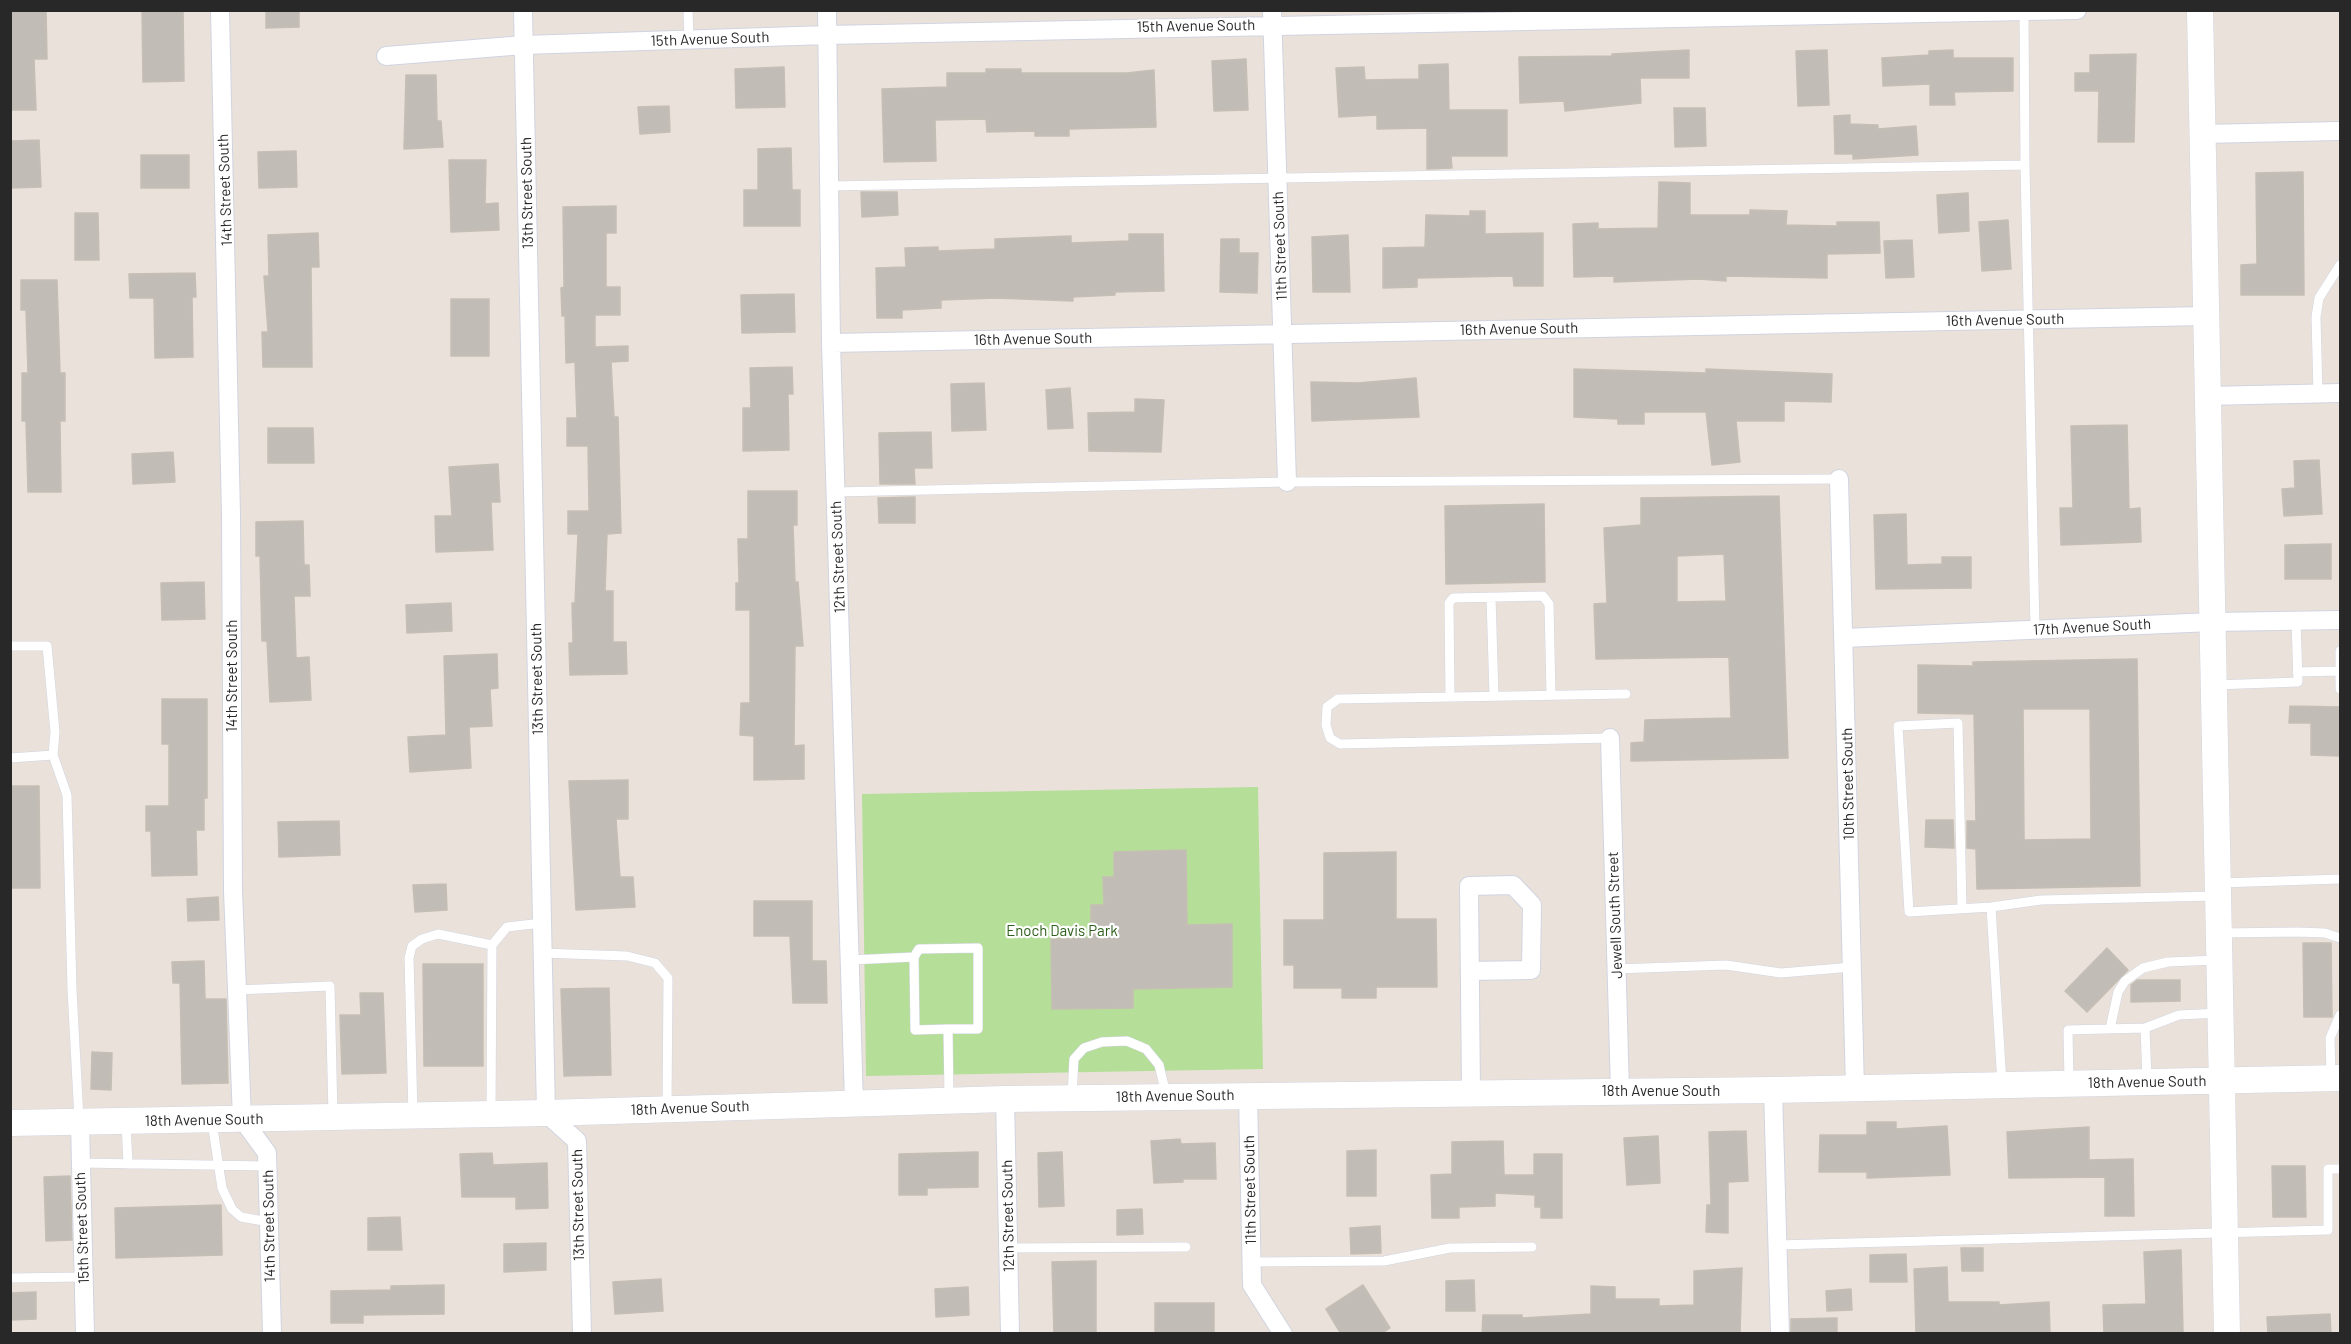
<!DOCTYPE html>
<html>
<head>
<meta charset="utf-8">
<style>
  body { margin:0 }
  #map { position:relative; width:2351px; height:1344px; overflow:hidden; background:#eae2da; font-family:Barlow,sans-serif }
  canvas { display:block }
  .frame { position:absolute; inset:0; border:12px solid #282828; pointer-events:none }
</style>
</head>
<body>
<div id="map">
<canvas width="2351" height="1344"></canvas>
<div class="frame"></div>
</div>
<script>
const c = document.querySelector('canvas').getContext('2d');
c.lineJoin = 'round';
function fill(path, color) { c.fillStyle = color; c.fill(path, 'evenodd'); }
const poly = rows => new Path2D(rows.map(r => 'M' + r).join(''));
function strokePath(path, color, width, dash) { c.strokeStyle = color; c.lineWidth = width; c.lineCap = dash ? 'butt' : 'round'; c.setLineDash(dash || []); c.stroke(path); }
function label(font, color, halo, rows, align = 'center') {
  c.font = font + ' Barlow,sans-serif'; c.lineWidth = 4.5; c.setLineDash([]); c.textBaseline = 'middle'; c.strokeStyle = halo; c.fillStyle = color; for (const [text, x, y, turn = 0] of rows) {
    c.save(); c.translate(x, y); c.rotate((+turn || 0) * Math.PI / 180); c.textAlign = isNaN(turn) ? turn : align; if (halo) c.strokeText(text, 0, 0); c.fillText(text, 0, 0); c.restore();
  }
}
const green = poly([
  [1258,787,1263,1069,866,1076,862,794]
]);
const building = poly([
  [10,10,46,10,47,59,34,59,36,110,10,110,10,10],
  [142,10,183,10,184,81,143,82,142,10],
  [266,10,299,10,299,27,266,28,266,10],
  [1689,50,1689,78,1640,78,1641,103,1565,111,1564,101,1520,103,1519,57,1612,56,1612,54,1689,50],
  [1827,50,1829,105,1798,106,1796,51,1827,50],
  [1953,50,1953,58,2013,58,2013,91,1954,92,1955,105,1930,105,1930,84,1883,86,1882,58,1929,55,1929,51,1953,50],
  [2136,54,2134,142,2098,142,2099,91,2075,91,2075,73,2090,73,2090,55,2136,54],
  [1246,59,1248,110,1214,111,1212,61,1246,59],
  [1448,64,1449,110,1507,110,1507,156,1451,156,1452,168,1427,169,1427,128,1377,129,1377,115,1339,117,1336,68,1364,67,1365,80,1419,79,1419,65,1448,64],
  [784,67,785,107,736,108,735,69,784,67],
  [986,69,1021,69,1021,73,1127,73,1154,70,1156,127,1069,129,1069,136,1035,136,1035,131,987,132,986,119,935,120,936,161,884,162,882,89,947,87,947,73,986,73,986,69],
  [406,75,436,75,437,121,441,121,443,147,404,149,406,75],
  [669,106,670,132,640,134,638,107,669,106],
  [1674,108,1705,108,1706,146,1675,147,1674,108],
  [1850,115,1850,124,1878,125,1878,129,1916,126,1918,155,1853,159,1853,154,1835,154,1834,116,1850,115],
  [39,140,41,187,10,188,10,141,39,140],
  [791,148,792,190,800,190,800,226,744,226,744,190,758,190,758,149,791,148],
  [296,151,297,187,259,188,258,152,296,151],
  [141,155,189,155,189,188,141,188,141,155],
  [449,160,486,160,485,204,498,203,499,230,451,232,449,160],
  [2303,172,2304,295,2241,295,2241,265,2257,264,2256,173,2303,172],
  [1659,182,1690,183,1690,215,1750,215,1750,210,1787,211,1786,225,1837,226,1837,222,1879,222,1880,253,1827,254,1827,278,1726,276,1726,281,1699,279,1614,282,1614,276,1574,277,1573,224,1598,223,1598,229,1658,228,1659,182],
  [861,192,897,192,898,215,862,217,861,192],
  [1968,193,1969,231,1939,233,1937,195,1968,193],
  [616,206,616,233,606,233,606,287,620,287,620,315,595,315,595,347,628,346,628,361,611,362,614,417,618,417,621,533,607,534,605,591,613,591,613,642,626,642,627,674,570,675,569,643,573,643,572,603,575,603,578,534,568,534,568,511,589,511,588,446,567,446,567,418,577,418,575,362,566,363,565,316,562,316,561,288,564,287,563,207,616,206],
  [1470,211,1485,211,1485,234,1543,233,1543,286,1514,286,1513,276,1417,278,1417,287,1383,288,1383,248,1425,247,1426,215,1470,216,1470,211],
  [75,213,98,213,99,260,75,260,75,213],
  [2008,220,2011,269,1982,271,1979,222,2008,220],
  [318,233,319,267,311,267,312,367,263,367,262,332,268,332,264,276,269,276,268,235,318,233],
  [1129,234,1163,234,1164,291,1115,292,1115,295,1073,297,1073,301,996,298,941,300,941,308,902,310,902,318,877,318,876,268,906,267,905,248,938,247,938,251,995,249,995,239,1071,236,1071,243,1129,241,1129,234],
  [1348,235,1350,292,1313,292,1312,237,1348,235],
  [1221,239,1239,239,1239,253,1258,253,1257,293,1220,292,1221,239],
  [1912,240,1914,277,1886,278,1884,241,1912,240],
  [195,273,196,297,192,297,193,357,155,358,154,298,130,298,129,274,195,273],
  [21,280,57,280,60,373,65,373,65,421,60,421,61,492,28,492,26,421,22,421,22,373,28,373,26,310,21,310,21,280],
  [794,294,795,332,742,333,741,295,794,294],
  [451,299,489,299,489,356,451,356,451,299],
  [792,367,793,394,788,394,789,450,743,451,743,408,751,408,750,368,792,367],
  [1574,369,1706,373,1706,369,1832,374,1831,402,1784,401,1784,421,1736,421,1740,462,1712,465,1706,412,1644,412,1644,424,1618,424,1618,419,1574,417,1574,369],
  [1416,378,1419,417,1312,421,1311,382,1358,383,1416,378],
  [984,383,986,430,952,431,951,384,984,383],
  [1070,388,1073,428,1048,429,1046,390,1070,388],
  [1135,399,1164,400,1161,452,1089,451,1088,413,1135,412,1135,399],
  [2127,425,2129,509,2140,508,2141,542,2061,545,2060,508,2073,508,2071,426,2127,425],
  [268,428,313,428,314,463,268,463,268,428],
  [931,432,932,468,914,468,915,484,880,484,879,433,931,432],
  [173,452,175,482,133,484,132,454,173,452],
  [2319,460,2322,514,2284,516,2282,489,2295,488,2294,461,2319,460],
  [498,464,500,502,491,502,493,550,436,552,435,516,452,516,449,467,498,464],
  [748,491,797,491,797,525,793,525,795,582,798,582,803,646,795,646,794,746,804,745,804,779,754,780,754,736,740,735,741,703,750,703,750,610,736,610,736,583,739,583,738,539,748,539,748,491],
  [1779,496,1788,758,1631,761,1631,743,1644,742,1645,720,1731,718,1729,657,1596,659,1594,604,1607,603,1604,528,1641,525,1641,498,1779,496],
  [1724,554,1726,601,1677,602,1677,556,1724,554],
  [915,497,915,523,879,523,878,498,915,497],
  [1544,504,1545,582,1446,584,1445,506,1544,504],
  [1906,514,1907,565,1942,564,1942,557,1971,557,1971,588,1876,589,1874,515,1906,514],
  [303,521,304,565,309,565,310,596,294,596,296,658,309,657,311,700,270,702,267,641,262,641,260,556,256,556,256,522,303,521],
  [2331,544,2331,579,2285,579,2285,545,2331,544],
  [204,582,205,619,162,620,161,583,204,582],
  [451,603,452,631,407,633,406,605,451,603],
  [497,654,498,688,490,689,492,726,469,727,471,768,410,772,408,737,446,735,444,656,497,654],
  [2137,659,2140,886,1977,889,1976,849,1967,848,1967,821,1976,821,1974,714,1918,713,1918,665,1973,666,1973,662,2137,659],
  [2023,709,2090,709,2091,839,2024,840,2023,709],
  [162,699,207,699,207,798,204,798,204,830,196,830,197,875,152,876,151,831,146,831,146,806,169,806,169,744,162,744,162,699],
  [2290,706,2340,707,2340,756,2311,755,2311,723,2289,723,2290,706],
  [628,780,628,819,616,819,620,877,633,877,635,907,576,910,569,781,628,780],
  [10,786,39,786,40,888,10,888,10,786],
  [1926,820,1953,820,1954,848,1925,847,1926,820],
  [339,821,340,855,279,857,278,822,339,821],
  [1186,850,1187,925,1232,924,1232,987,1133,989,1133,1008,1052,1009,1051,939,1091,938,1091,905,1104,905,1103,877,1114,877,1114,852,1186,850],
  [1396,852,1396,919,1436,919,1437,987,1376,987,1376,998,1342,998,1342,988,1294,988,1294,965,1284,965,1284,920,1324,920,1324,853,1396,852],
  [446,884,447,910,415,912,413,885,446,884],
  [218,897,219,920,188,921,187,899,218,897],
  [754,901,812,901,812,961,826,961,827,1003,793,1003,790,936,754,936,754,901],
  [2303,943,2331,943,2332,1017,2304,1017,2303,943],
  [2107,948,2128,970,2087,1012,2065,991,2107,948],
  [204,961,205,999,226,999,228,1083,182,1084,180,983,173,983,172,962,204,961],
  [423,964,483,964,483,1066,424,1066,423,964],
  [2137,980,2180,980,2180,1001,2131,1002,2131,985,2137,980],
  [609,988,611,1075,564,1076,561,989,609,988],
  [360,993,383,993,386,1073,342,1074,340,1015,361,1015,360,993],
  [92,1052,112,1053,111,1090,91,1089,92,1052],
  [1867,1122,1896,1122,1896,1129,1947,1126,1950,1175,1867,1178,1867,1172,1819,1172,1820,1135,1867,1135,1867,1122],
  [2089,1127,2089,1160,2133,1159,2134,1216,2105,1216,2105,1177,2009,1178,2007,1132,2089,1127],
  [1746,1131,1748,1181,1728,1182,1728,1233,1706,1232,1707,1205,1711,1205,1709,1132,1746,1131],
  [1658,1136,1660,1183,1627,1185,1624,1138,1658,1136],
  [1180,1139,1181,1144,1215,1143,1216,1179,1183,1179,1183,1182,1154,1183,1151,1141,1180,1139],
  [1503,1141,1504,1175,1534,1175,1534,1154,1562,1154,1562,1218,1541,1218,1541,1207,1535,1207,1535,1195,1495,1193,1495,1206,1459,1207,1459,1218,1432,1218,1431,1175,1452,1174,1452,1142,1503,1141],
  [1376,1150,1376,1196,1347,1196,1347,1151,1376,1150],
  [978,1152,978,1187,927,1188,927,1195,899,1195,899,1154,978,1152],
  [1062,1152,1064,1206,1039,1207,1038,1153,1062,1152],
  [492,1153,493,1165,547,1163,548,1208,516,1209,516,1197,462,1197,460,1154,492,1153],
  [2272,1166,2305,1166,2306,1217,2273,1217,2272,1166],
  [70,1176,72,1240,46,1241,44,1177,70,1176],
  [221,1205,222,1255,116,1258,115,1208,221,1205],
  [1142,1209,1143,1234,1117,1235,1117,1210,1142,1209],
  [400,1217,402,1250,368,1250,368,1218,400,1217],
  [1380,1226,1381,1253,1351,1254,1350,1228,1380,1226],
  [546,1243,546,1270,504,1272,504,1244,546,1243],
  [1961,1248,1983,1248,1983,1271,1962,1271,1961,1248],
  [2181,1250,2183,1332,2104,1334,2103,1305,2146,1304,2144,1252,2181,1250],
  [1906,1254,1907,1282,1870,1282,1870,1255,1906,1254],
  [1096,1261,1096,1334,1054,1334,1052,1262,1096,1261],
  [1947,1267,1948,1302,1999,1302,1999,1305,2049,1302,2050,1334,1916,1334,1914,1269,1947,1267],
  [1742,1268,1740,1334,1482,1334,1483,1315,1522,1315,1522,1318,1591,1314,1591,1286,1615,1287,1615,1299,1659,1299,1659,1306,1694,1305,1694,1271,1742,1268],
  [661,1279,663,1311,615,1314,613,1282,661,1279],
  [1474,1280,1475,1311,1446,1311,1446,1281,1474,1280],
  [444,1285,444,1314,363,1315,363,1323,331,1323,331,1291,391,1290,391,1286,444,1285],
  [1363,1285,1390,1328,1381,1334,1341,1334,1326,1309,1363,1285],
  [968,1287,969,1315,936,1317,935,1289,968,1287],
  [1851,1289,1852,1310,1827,1311,1826,1291,1851,1289],
  [36,1292,36,1319,10,1320,10,1293,36,1292],
  [1155,1303,1214,1303,1214,1334,1155,1334,1155,1303],
  [2330,1314,2331,1334,2268,1334,2267,1317,2330,1314],
  [1837,1318,1837,1334,1791,1334,1791,1319,1837,1318]
]);
const lane = poly([
  [688,10,689,39],
  [2024,11,2025,165],
  [829,186,2025,165,2035,630],
  [2318,394,2316,317,2319,298,2340,265],
  [836,492,1287,482,1839,479],
  [1491,597,1494,696],
  [10,646,47,646,55,732,53,755,10,758],
  [2340,651,2340,689],
  [2297,672,2340,671],
  [2215,685,2298,682,2296,620],
  [1450,697,1449,603,1453,598,1543,596,1549,604,1551,695],
  [1610,738,1340,744,1330,738,1326,725,1327,707,1338,699,1626,694],
  [53,755,67,795,72,990,79,1119],
  [2220,883,2340,879],
  [1991,907,2002,1084],
  [1962,908,1958,723,1898,726,1909,912,1991,907,2041,900,2215,896],
  [2221,933,2298,932,2325,933,2340,938],
  [542,953,627,956,655,963,668,978,667,1109],
  [914,957,919,949,978,948,978,1029,948,1029],
  [850,960,914,957,915,1030,948,1029,949,1098],
  [1616,969,1726,965,1781,973,1852,967],
  [237,990,330,986,333,1116],
  [2145,1028,2147,1079],
  [2110,1029,2118,992,2125,981,2143,968,2168,962,2217,960],
  [2331,1076,2330,1038,2340,1015],
  [2069,1081,2068,1030,2145,1028,2179,1015,2220,1013],
  [1072,1095,1074,1059,1084,1048,1102,1042,1127,1041,1146,1049,1159,1065,1166,1094],
  [491,1113,492,945,507,927,542,923],
  [413,1114,409,958,412,946,422,939,438,934,492,945],
  [212,1122,222,1188,232,1209,241,1217,269,1222],
  [126,1123,128,1164],
  [80,1163,268,1166],
  [1778,1245,2328,1230,2328,1169,2340,1169],
  [1008,1248,1186,1247],
  [1252,1262,1384,1261,1450,1248,1532,1247],
  [10,1278,83,1277]
]);
const street = poly([
  [220,10,231,515,233,891,237,990,242,1119,267,1153,272,1334],
  [523,10,546,1113,577,1141,582,1334],
  [827,10,831,343,854,1103],
  [1272,10,1287,482],
  [386,56,524,45,827,35,2077,10],
  [2202,134,2340,131],
  [831,343,2206,316],
  [2208,396,2340,393],
  [1839,479,1855,1088],
  [1844,638,2212,622,2340,620],
  [1610,738,1620,1091],
  [1470,971,1531,970,1532,905,1513,885,1469,886,1471,1093],
  [1773,1090,1780,1334],
  [1248,1095,1252,1285,1283,1334],
  [1005,1099,1010,1334],
  [80,1122,85,1334]
]);
const secondary = poly([
  [2200,10,2227,1334],
  [10,1123,546,1113,1005,1099,1773,1090,2340,1078]
]);
const streetNames = [
  ["15th Avenue South",1196,26,-1],
  ["15th Avenue South",710,39,-2],
  ["14th Street South",225,190,-92],
  ["13th Street South",527,193,-91],
  ["11th Street South",1280,246,-92],
  ["16th Avenue South",2005,320,-1],
  ["16th Avenue South",1519,329,-1],
  ["16th Avenue South",1033,339,-1],
  ["12th Street South",838,557,-92],
  ["17th Avenue South",2092,627,-3],
  ["14th Street South",232,676,-90],
  ["13th Street South",537,679,-91],
  ["10th Street South",1848,784,-91],
  ["Jewell South Street",1615,915,-92],
  ["18th Avenue South",2147,1082,-1],
  ["18th Avenue South",1661,1091],
  ["18th Avenue South",1175,1096,-1],
  ["18th Avenue South",690,1108,-2],
  ["18th Avenue South",204,1120,-1],
  ["11th Street South",1250,1190,-91],
  ["13th Street South",578,1205,-91],
  ["12th Street South",1008,1216,-91],
  ["14th Street South",269,1226,-91],
  ["15th Street South",82,1228,-92]
];
const parkNames = [
  ["Enoch Davis Park",1062,931]
];
fill(green, '#b5de99');
fill(building, '#c2bcb7');
strokePath(building, '#c5beb4', 1.5);
strokePath(lane, '#d0d4e0', 10);
strokePath(street, '#d0d4e0', 20);
strokePath(secondary, '#d0d4e0', 27);
strokePath(lane, '#fff', 9);
strokePath(street, '#fff', 18);
strokePath(secondary, '#fff', 26);
label('15px', '#282828', '#fff', streetNames);
label('15px', '#2f601d', '#fff', parkNames);
</script>
</body>
</html>
